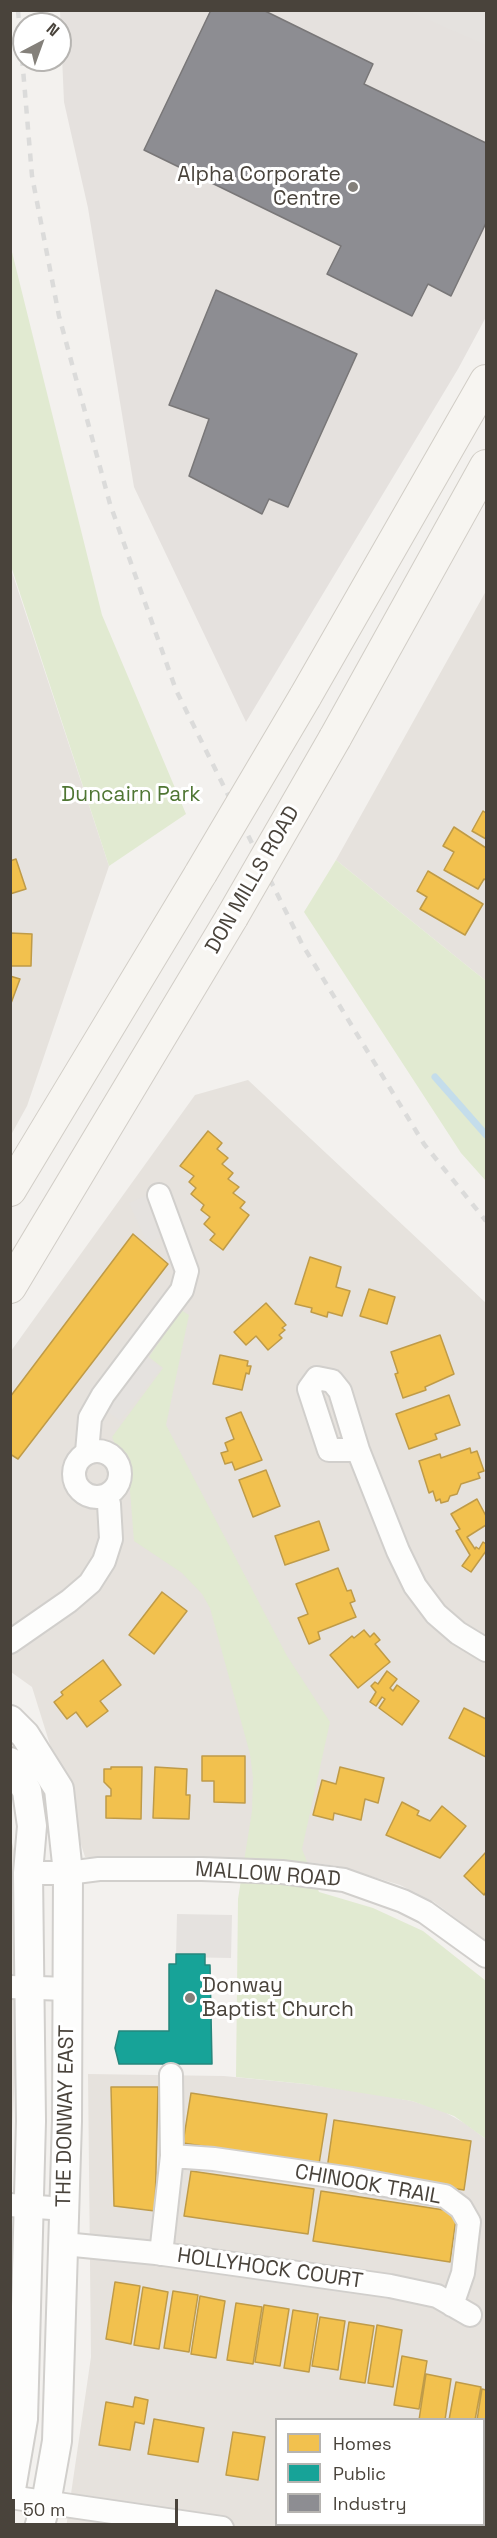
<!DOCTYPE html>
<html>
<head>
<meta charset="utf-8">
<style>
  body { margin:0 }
  #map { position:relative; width:497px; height:2538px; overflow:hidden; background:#f3f1ee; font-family:"Space Grotesk",sans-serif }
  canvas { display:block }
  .frame { position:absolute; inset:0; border:12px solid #49433b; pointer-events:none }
  .legend { position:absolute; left:275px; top:2418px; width:210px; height:108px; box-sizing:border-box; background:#fff; border:2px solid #b6b4b1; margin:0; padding:8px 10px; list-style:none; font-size:18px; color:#49433b }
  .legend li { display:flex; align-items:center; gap:12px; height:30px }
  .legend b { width:30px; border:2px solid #b6b4b1 }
  .north { position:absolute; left:12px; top:12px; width:60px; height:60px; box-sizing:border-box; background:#fff; border:2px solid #b6b4b1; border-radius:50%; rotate:41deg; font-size:16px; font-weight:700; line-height:24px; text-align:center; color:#49433b }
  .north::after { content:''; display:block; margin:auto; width:21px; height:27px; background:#84807a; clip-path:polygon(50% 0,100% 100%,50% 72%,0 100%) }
  .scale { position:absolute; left:12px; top:2499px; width:166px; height:27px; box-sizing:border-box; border:3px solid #49433b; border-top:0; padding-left:8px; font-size:18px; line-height:21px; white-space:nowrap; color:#49433b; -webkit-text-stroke:4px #fff; paint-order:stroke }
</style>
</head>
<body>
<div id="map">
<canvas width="497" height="2538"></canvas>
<div class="frame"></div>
<ul class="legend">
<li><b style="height:16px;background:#f2c14e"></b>Homes</li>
<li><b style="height:16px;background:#17a398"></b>Public</li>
<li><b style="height:16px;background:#8d8d92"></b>Industry</li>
</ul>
<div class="north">N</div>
<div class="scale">50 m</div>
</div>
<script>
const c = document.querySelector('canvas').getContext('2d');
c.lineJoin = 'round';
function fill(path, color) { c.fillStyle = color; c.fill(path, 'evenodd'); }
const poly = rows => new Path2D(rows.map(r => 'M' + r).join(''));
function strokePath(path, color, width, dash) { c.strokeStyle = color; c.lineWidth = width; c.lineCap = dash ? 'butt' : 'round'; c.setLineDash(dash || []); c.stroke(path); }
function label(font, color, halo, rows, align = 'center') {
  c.font = font + ' "Space Grotesk",sans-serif'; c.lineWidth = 6; c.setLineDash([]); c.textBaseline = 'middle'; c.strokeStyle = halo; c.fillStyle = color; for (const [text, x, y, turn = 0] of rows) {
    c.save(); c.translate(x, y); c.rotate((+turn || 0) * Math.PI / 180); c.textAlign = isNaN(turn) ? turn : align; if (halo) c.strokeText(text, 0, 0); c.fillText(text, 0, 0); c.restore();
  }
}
const residential = poly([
  [10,566,109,866,27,1106,11,1135],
  [486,591,486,981,336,860],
  [248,1080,486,1303,486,1941,434,1902,400,1885,337,1866,292,1860,85,1857,32,1687,11,1672,11,1351,195,1095],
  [11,1839,25,1891,11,2148],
  [88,2074,224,2076,305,2084,370,2093,412,2101,441,2110,466,2124,486,2139,486,2527,66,2528,91,2357],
  [276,2420,484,2420,484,2524,276,2524]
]);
const industrial = poly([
  [60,11,486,11,486,317,458,369,246,722,134,487,88,208,64,102]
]);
const green = poly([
  [11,248,102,615,186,814,109,866,11,566],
  [336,860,486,981,486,1181,461,1153,304,912],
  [181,1310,189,1315,166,1425,287,1656,330,1722,302,1849,319,1892,373,1908,423,1931,486,1981,486,2139,454,2116,412,2101,305,2084,236,2077,238,1899,252,1811,253,1778,250,1754,210,1608,202,1594,182,1573,134,1541,129,1479,112,1437,163,1368,149,1357]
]);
const parking = poly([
  [408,11,485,11,486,45],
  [147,1195,166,1235,147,1243,129,1203],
  [143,1354,161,1368,120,1421,103,1408],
  [177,1914,232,1915,231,1958,176,1957]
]);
const homes = poly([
  [483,811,486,813,486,839,472,831,483,811],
  [454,827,486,848,486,880,484,879,478,889,444,870,454,852,443,846,454,827],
  [16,859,26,889,10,894,10,861,16,859],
  [428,871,483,904,465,935,420,909,427,897,417,891,428,871],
  [10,933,32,934,31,966,10,966,10,933],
  [10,976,20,979,10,1006,10,976],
  [208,1131,222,1143,217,1149,228,1158,222,1164,233,1173,228,1179,239,1187,233,1193,245,1202,240,1208,249,1215,223,1250,210,1240,215,1234,204,1224,210,1217,201,1210,204,1205,191,1194,196,1188,189,1182,194,1176,180,1166,208,1131],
  [133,1234,168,1264,18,1459,10,1454,10,1397,133,1234],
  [310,1257,341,1267,336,1287,350,1291,342,1316,328,1312,327,1317,311,1312,312,1308,295,1304,310,1257],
  [369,1289,395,1297,387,1324,360,1316,369,1289],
  [266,1303,286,1325,282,1328,285,1330,279,1335,282,1338,268,1350,256,1336,246,1345,234,1332,266,1303],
  [440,1335,454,1374,425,1387,426,1390,403,1398,395,1374,398,1373,391,1352,440,1335],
  [220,1355,248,1361,247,1366,251,1366,249,1374,246,1373,242,1390,213,1384,220,1355],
  [449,1395,460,1425,435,1434,437,1439,409,1449,396,1414,449,1395],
  [241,1412,262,1460,235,1470,232,1462,225,1464,221,1453,228,1451,225,1443,234,1439,226,1418,241,1412],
  [470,1448,471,1453,477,1451,484,1471,478,1473,480,1478,461,1484,457,1494,450,1496,448,1501,441,1503,440,1499,436,1501,433,1491,429,1493,419,1461,440,1454,441,1458,470,1448],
  [266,1470,280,1506,253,1517,239,1480,266,1470],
  [477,1499,486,1516,486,1525,467,1537,475,1549,476,1547,479,1549,483,1542,486,1544,486,1551,471,1572,462,1566,470,1555,456,1531,460,1529,451,1514,477,1499],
  [319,1521,329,1550,285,1565,275,1536,319,1521],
  [338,1568,347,1591,351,1590,355,1601,350,1603,356,1617,318,1632,320,1639,309,1644,298,1618,308,1614,296,1584,338,1568],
  [162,1592,187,1611,154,1654,129,1635,162,1592],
  [364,1630,370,1637,374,1633,380,1640,375,1644,390,1662,358,1688,330,1655,352,1636,354,1638,364,1630],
  [103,1660,121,1685,100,1701,108,1711,87,1727,76,1712,67,1719,54,1702,63,1695,61,1692,103,1660],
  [387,1671,397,1679,390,1688,393,1691,397,1685,419,1701,402,1725,379,1708,385,1699,382,1697,376,1706,370,1702,376,1692,371,1686,375,1682,378,1684,387,1671],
  [464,1708,486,1719,486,1757,449,1738,464,1708],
  [202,1756,245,1756,245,1803,214,1802,214,1781,202,1781,202,1756],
  [111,1767,142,1767,141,1819,106,1818,106,1796,111,1796,111,1789,104,1782,104,1769,111,1769,111,1767],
  [155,1767,187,1769,186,1795,190,1795,189,1819,153,1818,155,1767],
  [340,1767,384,1778,378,1803,365,1799,361,1820,334,1813,333,1820,313,1815,322,1780,336,1784,340,1767],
  [402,1802,419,1811,417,1815,430,1821,442,1806,466,1826,440,1858,386,1835,402,1802],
  [486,1852,486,1892,484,1895,464,1876,486,1852],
  [111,2087,158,2087,155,2211,114,2206,111,2087],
  [191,2093,327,2114,319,2164,183,2143,191,2093],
  [334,2120,471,2141,464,2190,327,2169,334,2120],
  [191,2171,314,2189,308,2234,184,2216,191,2171],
  [321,2191,457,2212,450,2262,313,2241,321,2191],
  [115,2282,140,2286,131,2344,106,2339,115,2282],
  [143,2287,168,2292,159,2349,134,2345,143,2287],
  [173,2291,198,2295,189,2352,164,2348,173,2291],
  [200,2296,225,2301,216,2358,191,2354,200,2296],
  [236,2303,262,2307,253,2364,227,2360,236,2303],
  [264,2305,289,2309,280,2366,255,2362,264,2305],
  [293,2310,318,2314,309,2372,284,2368,293,2310],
  [320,2317,345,2321,338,2370,312,2366,320,2317],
  [349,2322,374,2326,365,2383,340,2379,349,2322],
  [377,2325,402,2330,393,2387,368,2383,377,2325],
  [402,2356,427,2361,419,2409,394,2405,402,2356],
  [426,2374,451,2379,445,2420,419,2420,426,2374],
  [456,2382,481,2387,475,2420,449,2420,456,2382],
  [482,2389,486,2390,486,2450,484,2450,484,2420,477,2420,482,2389],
  [135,2397,148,2400,144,2424,135,2422,130,2450,99,2445,106,2402,133,2407,135,2397],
  [154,2419,204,2428,198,2462,148,2454,154,2419],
  [233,2432,265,2437,258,2480,226,2475,233,2432],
  [392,2524,427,2524,424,2528,395,2528,392,2524]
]);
const public = poly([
  [176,1954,205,1954,205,1965,210,1965,212,2064,119,2064,115,2048,119,2031,169,2031,169,1964,176,1964,176,1954]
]);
const industry = poly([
  [211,10,263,10,373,64,364,84,486,143,486,223,451,296,428,284,412,316,327,274,341,246,144,150,211,10],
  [216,290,357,354,288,507,269,499,262,514,189,476,209,419,169,405,216,290]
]);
const stream = poly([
  [435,1077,486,1135]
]);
const minor = poly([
  [358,1450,329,1450,309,1389,317,1378,332,1381,340,1391,358,1450,398,1551,415,1586,436,1614,458,1633,486,1650],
  '74 1474a23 23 0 1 1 46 0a23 23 0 1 1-46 0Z',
  [87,1452,90,1418,103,1395,182,1290,187,1271,159,1195],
  [10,1642,69,1601,90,1583,104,1561,111,1539,109,1504,105,1496],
  [28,1873,68,1873,99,1869,202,1869,282,1872,344,1880,403,1901,425,1912,486,1956],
  [10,1987,67,1989],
  [172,2156,214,2159,352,2179,445,2196,461,2208,469,2222,463,2273,452,2305],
  [10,2205,65,2209],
  [64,2244,156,2253,390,2286,437,2296,470,2315],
  [161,2254,172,2156,171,2075],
  [10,2497,222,2528]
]);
const tertiary = poly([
  [10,1720,25,1735,59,1789,68,1873,67,2121,57,2441,46,2503,39,2528],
  [10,1762,27,1791,32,1826,28,1873,31,2121,23,2419,10,2495]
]);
const secondary = poly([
  [305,697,486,381],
  [335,738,486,466],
  [10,1190,201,873],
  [10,1287,232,917]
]);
const rail = poly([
  [18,10,32,176,59,316,110,504,176,690,302,944,424,1144,486,1221]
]);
const secondaryBridge = poly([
  [201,873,305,697],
  [232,917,335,738]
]);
const markers = [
  [353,187,6,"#84807a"],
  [190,1998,6,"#84807a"]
];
const poiNames = [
  ["Alpha Corporate",341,175],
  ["Centre",341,199],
  ["Donway",202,1986,"left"],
  ["Baptist Church",202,2010,"left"]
];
const parkNames = [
  ["Duncairn Park",131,795]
];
const streetNames = [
  ["DON MILLS ROAD",253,880,-60],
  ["MALLOW ROAD",268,1875,4],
  ["THE DONWAY EAST",66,2116,-89],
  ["CHINOOK TRAIL",368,2185,10],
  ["HOLLYHOCK COURT",270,2269,8]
];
fill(residential, '#e6e2dd');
fill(industrial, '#e5e1de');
fill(green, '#e1ead1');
fill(parking, '#e5e2df');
fill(homes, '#f2c14e');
strokePath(homes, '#bf9b48', 1.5);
fill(public, '#17a398');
strokePath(public, '#26867c', 1.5);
fill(industry, '#8d8d92');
strokePath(industry, '#797778', 1.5);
strokePath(stream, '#c4ddeb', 7);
strokePath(minor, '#d1cfcc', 26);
strokePath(tertiary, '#d1cfcc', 32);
strokePath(secondary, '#d1cdc6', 34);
strokePath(minor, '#fdfdfc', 22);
strokePath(tertiary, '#fdfdfc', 28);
strokePath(secondary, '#f7f5f1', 32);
strokePath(rail, '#dbdbda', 4.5, [8, 8]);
strokePath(secondaryBridge, '#d1cdc6', 34, []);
strokePath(secondaryBridge, '#f7f5f1', 32);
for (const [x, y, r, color] of markers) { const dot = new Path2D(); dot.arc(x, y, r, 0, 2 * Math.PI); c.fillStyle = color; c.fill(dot); strokePath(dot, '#fff', 2); }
label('21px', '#49433b', '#fff', poiNames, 'right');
label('21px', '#4f7633', '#fff', parkNames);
label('21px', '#49433b', '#fff', streetNames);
</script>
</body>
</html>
